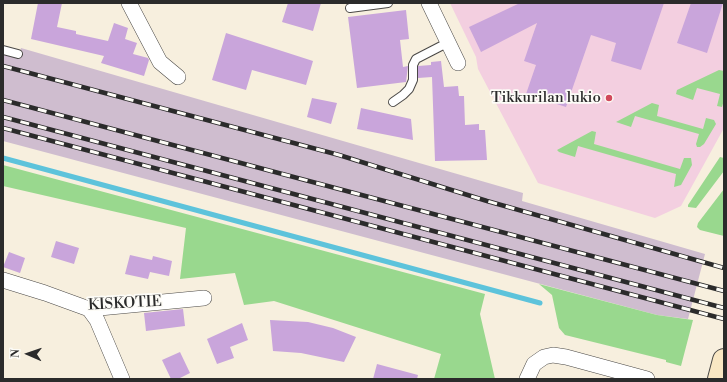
<!DOCTYPE html>
<html>
<head>
<meta charset="utf-8">
<style>
  body { margin:0 }
  #map { position:relative; width:727px; height:382px; overflow:hidden; background:#f7efde; font-family:"Libre Bodoni",serif }
  canvas { display:block }
  .frame { position:absolute; inset:0; border:4px solid #2b2b2b; pointer-events:none }
  .north { position:absolute; left:8px; top:334px; width:40px; height:40px; -webkit-text-stroke:3px #fdfcf7; paint-order:stroke; rotate:272deg; font-size:11px; font-weight:700; line-height:16px; text-align:center; color:#2b2b2b }
  .north::after { content:''; display:block; margin:auto; width:14px; height:18px; background:#2b2b2b; clip-path:polygon(50% 0,100% 100%,50% 72%,0 100%) }
</style>
</head>
<body>
<div id="map">
<canvas width="727" height="382"></canvas>
<div class="frame"></div>
<div class="north">N</div>
</div>
<script>
const c = document.querySelector('canvas').getContext('2d');
c.lineJoin = 'round';
function fill(path, color) { c.fillStyle = color; c.fill(path, 'evenodd'); }
const poly = rows => new Path2D(rows.map(r => 'M' + r).join(''));
function strokePath(path, color, width, dash) { c.strokeStyle = color; c.lineWidth = width; c.lineCap = dash ? 'butt' : 'round'; c.setLineDash(dash || []); c.stroke(path); }
function label(font, color, halo, rows, align = 'center') {
  c.font = font + ' "Libre Bodoni",serif'; c.lineWidth = 3.5; c.setLineDash([]); c.textBaseline = 'middle'; c.strokeStyle = halo; c.fillStyle = color; for (const [text, x, y, turn = 0] of rows) {
    c.save(); c.translate(x, y); c.rotate((+turn || 0) * Math.PI / 180); c.textAlign = isNaN(turn) ? turn : align; if (halo) c.strokeText(text, 0, 0); c.fillText(text, 0, 0); c.restore();
  }
}
const built = poly([
  [450,3,724,3,724,128,681,206,655,218,538,183,478,69,476,57]
]);
const industrial = poly([
  [21,48,523,193,522,201,705,254,688,319,657,315,3,141,3,54,18,58]
]);
const green = poly([
  [719,70,724,71,724,100,722,107,717,106,720,94,697,88,693,100,676,94,677,90],
  [652,103,659,105,657,116,703,129,706,118,714,120,716,124,704,144,700,147,697,147,696,144,699,134,635,116,631,127,616,122],
  [592,131,596,132,594,144,680,169,684,158,691,158,692,165,681,185,674,187,676,174,578,146,575,157,559,152,557,150],
  [720,157,724,158,724,171,696,208,688,207,688,205],
  [3,165,485,294,480,314,495,379,434,379,441,354,274,301,244,305,235,273,180,279,186,228,3,186],
  [724,189,724,236,700,230,697,227,698,223],
  [539,284,657,315,693,320,681,366,666,362,666,360,565,335,559,328,552,295]
]);
const stream = poly([
  [3,158,540,303]
]);
const building = poly([
  [38,3,62,3,57,27,76,31,76,34,108,41,114,23,128,28,125,39,137,43,133,54,148,58,149,60,144,76,101,63,104,56,31,39],
  [288,3,321,3,313,31,282,22],
  [520,3,664,3,641,70,611,61,616,43,591,35,566,107,526,94,536,65,524,61,537,23,481,52,469,27],
  [691,3,723,3,707,53,677,43],
  [406,10,409,39,400,40,403,67,408,66,406,82,357,88,348,17],
  [226,33,313,61,306,85,252,70,246,90,212,80],
  [441,61,444,87,458,86,459,96,464,96,465,125,479,124,479,130,485,130,487,160,435,161,432,77,418,78,418,66,431,65,431,62],
  [312,98,337,103,331,124,307,117],
  [361,108,411,119,413,140,357,129],
  [56,241,79,248,74,264,51,257],
  [9,252,25,258,20,273,3,267],
  [130,255,152,260,153,256,172,261,169,276,150,272,148,279,125,274],
  [183,309,185,326,146,331,144,313],
  [270,320,308,322,333,328,356,337,344,362,301,353,273,351],
  [242,323,248,340,230,347,234,358,217,364,207,339],
  [180,352,190,373,178,379,171,379,162,360],
  [377,364,418,375,417,379,373,379]
]);
const lane = poly([
  [350,8,388,3],
  [3,50,18,54],
  [393,102,403,95,409,89,413,80,413,65,416,59,447,43]
]);
const street = poly([
  [129,3,160,62,178,77],
  [429,3,458,63],
  [3,280,45,293,89,309,204,298],
  [89,309,97,320,122,379],
  [527,379,534,364,544,357,553,355,566,357,647,379]
]);
const secondary = poly([
  [719,379,724,360]
]);
const rail = poly([
  [3,66,339,155,487,201,724,268],
  [3,100,724,291],
  [3,117,724,308],
  [3,128,724,319]
]);
const markers = [
  [609,98,4,"#d1495b"]
];
const poiNames = [
  ["Tikkurilan lukio",601,98]
];
const streetNames = [
  ["KISKOTIE",125,304,-3]
];
fill(built, '#f3cfe0');
fill(industrial, '#cfbdcf');
fill(green, '#99d88e');
strokePath(stream, '#5dc3db', 5);
fill(building, '#c9a5db');
strokePath(lane, '#4a4846', 10);
strokePath(street, '#4a4846', 16);
strokePath(secondary, '#4a4846', 24);
strokePath(lane, '#fff', 8);
strokePath(street, '#fff', 15);
strokePath(secondary, '#f9e7c3', 22);
strokePath(rail, '#2b2b2b', 4.5);
strokePath(rail, '#fdfcf7', 3, [9]);
for (const [x, y, r, color] of markers) { const dot = new Path2D(); dot.arc(x, y, r, 0, 2 * Math.PI); c.fillStyle = color; c.fill(dot); strokePath(dot, '#fdfcf7', 1.5); }
label('15px', '#2b2b2b', '#fdfcf7', poiNames, 'right');
label('15px', '#2b2b2b', '#fdfcf7', streetNames);
</script>
</body>
</html>
